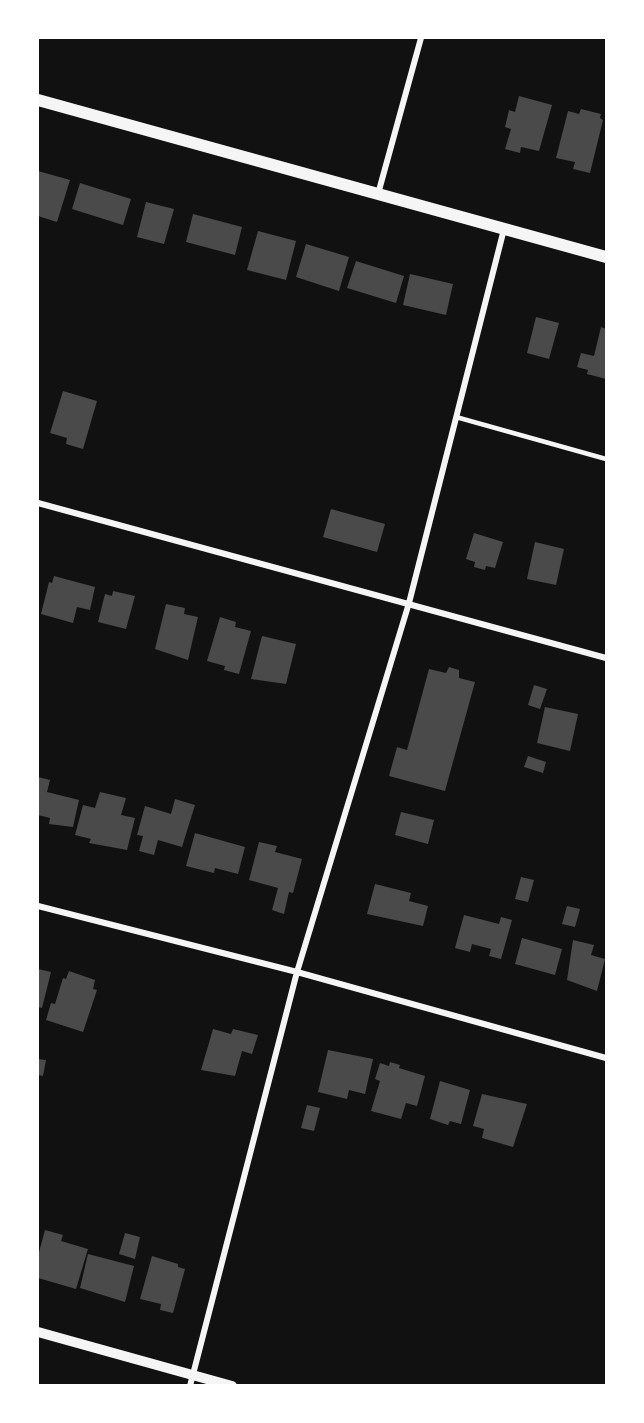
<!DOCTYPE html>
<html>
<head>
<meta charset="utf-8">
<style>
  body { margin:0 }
  #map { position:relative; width:644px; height:1423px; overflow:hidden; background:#111; font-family:"Open Sans",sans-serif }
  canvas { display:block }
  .frame { position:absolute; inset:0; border:39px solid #fff; pointer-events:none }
</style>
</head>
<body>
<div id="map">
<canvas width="644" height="1423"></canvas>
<div class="frame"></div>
</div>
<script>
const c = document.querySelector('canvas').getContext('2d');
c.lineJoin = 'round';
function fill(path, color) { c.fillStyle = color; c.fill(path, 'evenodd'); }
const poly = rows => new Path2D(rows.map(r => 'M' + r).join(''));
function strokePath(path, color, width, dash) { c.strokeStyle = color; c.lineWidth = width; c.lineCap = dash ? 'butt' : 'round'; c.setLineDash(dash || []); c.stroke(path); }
const building = poly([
  [519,96,552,105,539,151,521,147,520,153,505,149,511,129,505,127,509,110,515,112],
  [581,109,601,114,600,118,603,120,590,173,573,169,575,162,556,158,568,111,579,114],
  [38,171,70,180,57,222,38,216],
  [80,183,131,199,123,225,72,209],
  [146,202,174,209,164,244,137,237],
  [193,214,242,227,235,255,186,242],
  [258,231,296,241,286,280,247,270],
  [306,244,349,257,339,291,296,277],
  [356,261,404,276,396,303,347,288],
  [410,274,453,284,446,315,403,305],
  [536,317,559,323,549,359,527,353],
  [601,327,606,329,606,379,587,374,588,370,577,367,581,353,594,356],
  [63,391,97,401,83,449,66,444,67,438,50,433],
  [331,509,385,524,377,552,323,537],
  [474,533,503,542,495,568,486,566,485,570,474,567,475,562,466,559],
  [535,542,564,549,556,585,527,579],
  [54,576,95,587,90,610,77,607,73,623,41,614,49,582,52,583],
  [113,591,135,596,126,629,98,622,105,594,112,596],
  [166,604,185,608,184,614,198,617,188,660,155,649],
  [220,617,236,622,235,627,251,631,239,674,224,670,225,666,207,661],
  [262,636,296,644,286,684,251,679],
  [449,667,459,670,459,678,475,682,445,791,389,776,397,747,407,750,429,669,446,673],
  [534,685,547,689,540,709,528,705],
  [545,707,578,714,570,751,537,743],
  [528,756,546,762,543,773,524,767],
  [38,777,50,780,47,792,79,800,73,827,49,824,50,818,38,815],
  [100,792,126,798,121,815,135,818,127,850,89,843,91,839,75,835,83,805,95,808],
  [175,799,195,805,182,847,158,840,154,855,139,851,143,836,137,835,145,806,171,814],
  [401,812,434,820,428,844,395,835],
  [195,833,245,847,238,874,215,868,214,873,186,866],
  [259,842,277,846,275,852,302,859,293,893,289,892,284,914,272,910,278,888,249,880],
  [521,877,534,880,528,902,515,899],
  [375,884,411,893,409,901,428,906,423,926,367,914],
  [567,906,580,909,575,927,562,924],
  [464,915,499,924,501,917,512,920,501,959,489,956,491,949,472,944,470,952,455,948],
  [522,938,562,949,555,975,515,964],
  [573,940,594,945,591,955,605,959,597,991,567,980],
  [38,969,51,972,42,1008,38,1007],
  [69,971,95,980,93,989,97,990,83,1032,46,1020,51,1003,55,1004,63,978,66,979],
  [213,1029,231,1034,233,1029,258,1035,252,1054,242,1051,235,1076,201,1070],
  [328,1050,373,1059,365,1094,349,1090,347,1099,318,1092],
  [38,1059,46,1060,43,1076,38,1075],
  [390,1062,400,1065,399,1068,425,1076,417,1106,406,1103,401,1119,371,1111,380,1081,375,1079,380,1063,389,1066],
  [440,1081,470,1090,461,1124,450,1121,448,1125,430,1119],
  [482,1094,527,1104,513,1147,482,1138,484,1129,473,1126],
  [307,1105,320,1108,314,1131,301,1128],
  [45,1230,63,1235,61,1241,88,1249,76,1289,38,1278,38,1256],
  [125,1233,140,1237,135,1259,119,1254],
  [88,1254,134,1266,125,1302,80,1288],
  [152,1256,178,1264,178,1267,185,1269,173,1313,160,1310,161,1304,140,1299]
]);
const service = poly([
  [456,417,606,459]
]);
const minor = poly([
  [378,194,421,38],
  [38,503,606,658],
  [38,906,297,972,606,1058],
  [190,1386,297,972,409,603,504,229]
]);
const tertiary = poly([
  [38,1332,232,1386]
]);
const secondary = poly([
  [38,100,606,257]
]);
fill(building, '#4a4a4a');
strokePath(service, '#f5f5f5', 4.5);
strokePath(minor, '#f5f5f5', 6);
strokePath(tertiary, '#f5f5f5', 10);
strokePath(secondary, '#f5f5f5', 12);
</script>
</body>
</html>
